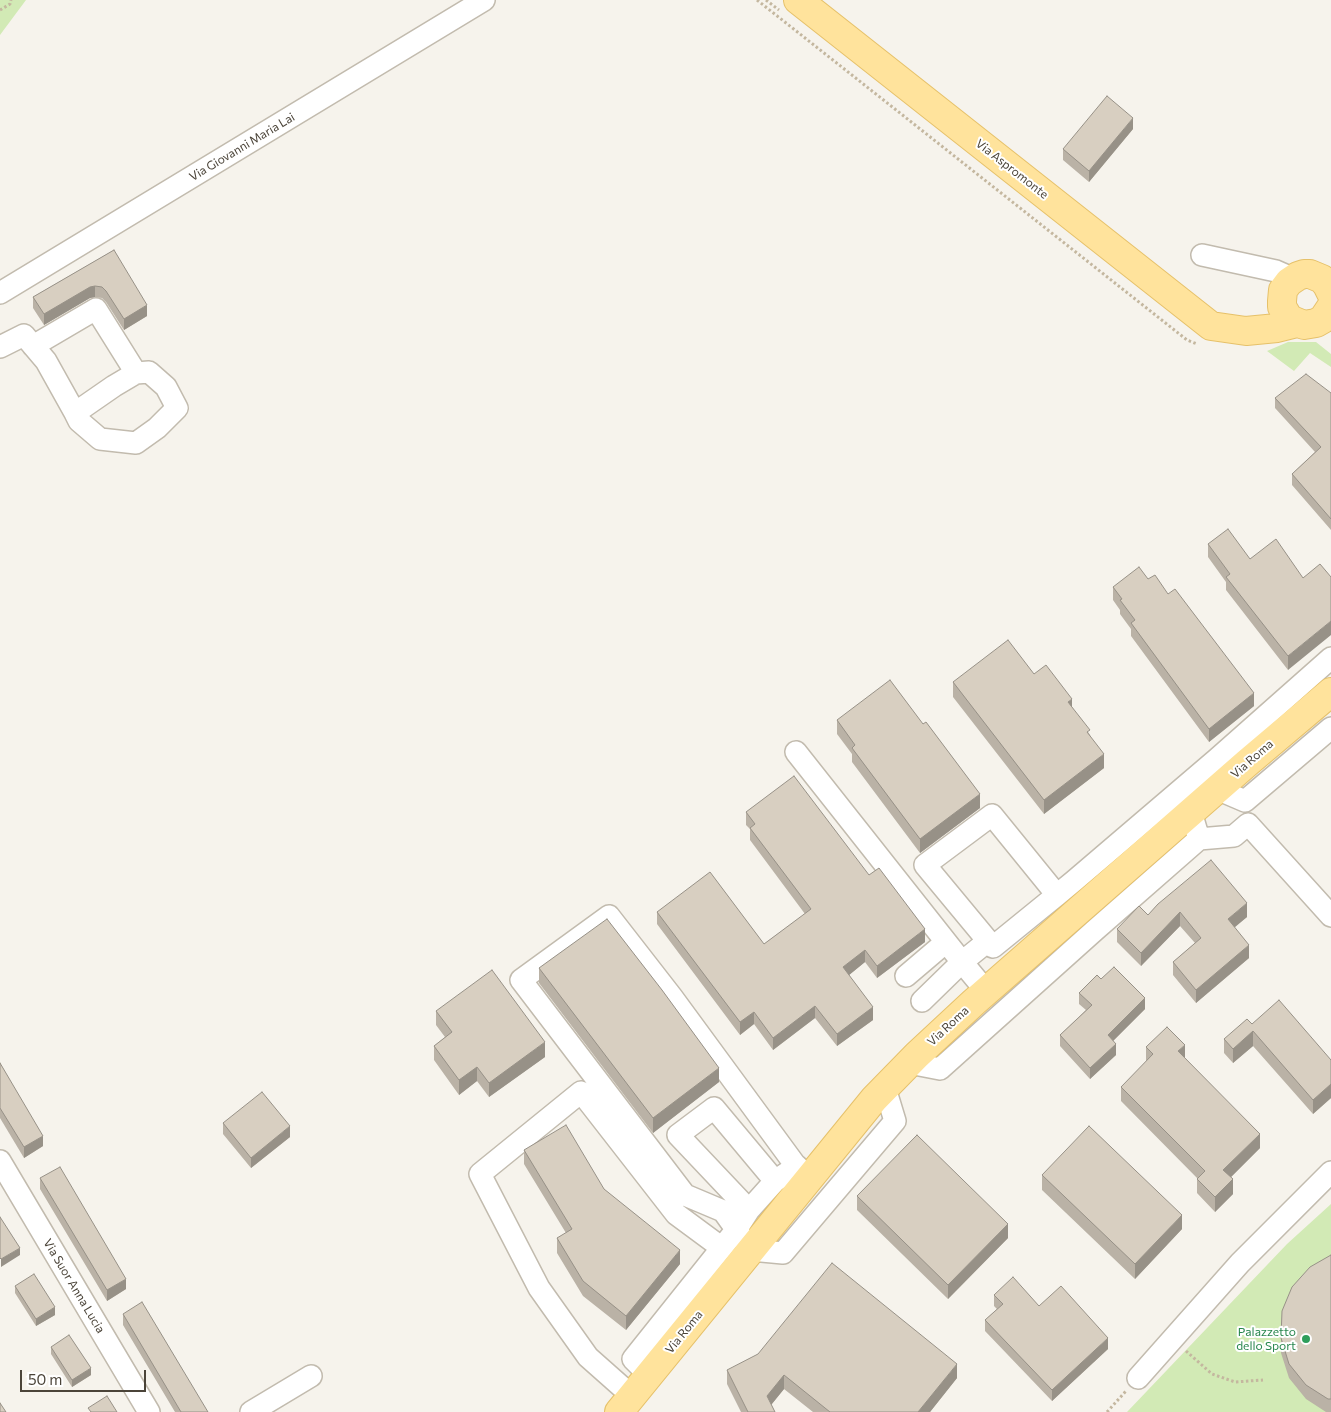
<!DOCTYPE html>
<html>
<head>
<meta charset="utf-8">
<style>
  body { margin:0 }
  #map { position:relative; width:1331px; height:1412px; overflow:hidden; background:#f6f3ec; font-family:Commissioner,sans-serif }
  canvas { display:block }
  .scale { position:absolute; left:20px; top:1370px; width:126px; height:22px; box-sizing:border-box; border:2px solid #4b4439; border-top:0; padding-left:6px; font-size:15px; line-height:18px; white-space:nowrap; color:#4b4439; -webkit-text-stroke:4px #fff; paint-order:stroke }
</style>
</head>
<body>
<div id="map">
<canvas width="1331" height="1412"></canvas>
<div class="scale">50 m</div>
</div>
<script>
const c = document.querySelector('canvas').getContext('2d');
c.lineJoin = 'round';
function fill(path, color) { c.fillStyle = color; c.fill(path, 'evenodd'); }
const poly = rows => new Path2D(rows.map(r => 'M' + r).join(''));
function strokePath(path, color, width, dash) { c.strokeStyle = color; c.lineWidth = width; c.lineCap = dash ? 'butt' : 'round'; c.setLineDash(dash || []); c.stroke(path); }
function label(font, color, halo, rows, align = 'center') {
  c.font = font + ' Commissioner,sans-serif'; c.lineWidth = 4; c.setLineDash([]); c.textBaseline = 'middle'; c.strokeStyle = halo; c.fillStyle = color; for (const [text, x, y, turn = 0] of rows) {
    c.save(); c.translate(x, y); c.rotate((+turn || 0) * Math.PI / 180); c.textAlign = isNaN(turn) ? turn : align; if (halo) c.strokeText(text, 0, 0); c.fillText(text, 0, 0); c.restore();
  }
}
const green = poly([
  [0,0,26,0,0,35],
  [1288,342,1316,342,1331,354,1331,367,1310,353,1294,371,1267,351],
  [1331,1204,1331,1412,1127,1412,1287,1244]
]);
const path = poly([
  [757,0,1187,340,1197,344],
  [766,0,779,10],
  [0,10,10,4,11,0],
  [1186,1351,1212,1374,1235,1382,1263,1380],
  [1107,1412,1126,1391]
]);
const minor = poly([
  [1202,255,1276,271,1292,278],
  [0,293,484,0],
  [33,346,96,309,136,373],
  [0,347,24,335,46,361,75,413,79,421,100,439,136,443,157,428,177,408,166,387,149,372,136,373,114,386,75,413],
  [796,752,962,962,986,991],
  [1217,789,1245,801,1331,728],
  [1199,839,1234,836,1248,824,1331,916],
  [1057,895,992,815,925,865,993,947,1057,895,1074,881,1217,759,1331,658],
  [906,976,946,942],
  [922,1001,962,962,988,941],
  [909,1063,940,1069,1094,931,1199,839,1191,812],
  [0,1161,149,1412],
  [807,1181,672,997,609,916,521,980,685,1195,723,1211,751,1250,783,1253,895,1121,885,1088],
  [749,1210,775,1181],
  [649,1375,633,1359,736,1230,749,1210,678,1135,714,1108,775,1181,797,1166],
  [1138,1378,1240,1263,1331,1172],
  [632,1396,588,1357,539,1288,480,1174,581,1092,676,1214,722,1248],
  [251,1412,311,1376]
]);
const major = poly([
  [798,0,1211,326,1246,331,1277,328,1297,323],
  [1331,293,1327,285,1322,279,1310,274,1304,274,1298,276,1289,282,1283,290,1282,301,1282,307,1288,317,1292,320,1304,325,1316,323,1323,319,1331,307],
  [619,1412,874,1099,917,1055,974,1002,1247,763,1331,692]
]);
const wall = poly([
  [1133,129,1089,182,1063,160,1063,149],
  [114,250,147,316,124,330,106,302,102,298,95,297,90,298,44,325,33,308,33,297],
  [1331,393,1331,530,1292,485,1292,474,1315,452,1275,408,1275,398],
  [1208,544,1303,578,1288,670,1226,590,1226,582,1208,557],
  [1148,579,1168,594,1254,706,1209,742,1131,636,1131,629,1120,614,1120,610,1113,600,1113,587],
  [1034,674,1072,707,1090,735,1104,768,1044,814,953,697,953,682],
  [837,720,923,724,980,808,920,853,852,762,852,754,837,734],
  [746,812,869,875,925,942,877,978,865,962,849,975,873,1020,837,1046,815,1018,773,1050,754,1024,740,1035,657,924,657,912,764,944,805,914,750,840,750,829,746,825],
  [1158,904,1247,917,1234,927,1249,958,1196,1003,1173,975,1173,962,1195,943,1180,926,1141,966,1117,942,1117,929,1148,915],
  [539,968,719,1082,653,1133,539,983],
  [1101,979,1145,1009,1113,1041,1116,1055,1090,1079,1060,1046,1060,1035,1086,1010,1079,1004,1079,993],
  [436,1011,545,1057,489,1097,477,1081,459,1095,434,1060,434,1046,445,1037,436,1025],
  [1252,1024,1331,1060,1331,1098,1313,1114,1253,1046,1233,1063,1224,1053,1224,1039],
  [1146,1047,1185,1058,1260,1148,1231,1177,1233,1194,1215,1212,1197,1193,1197,1178,1121,1101,1121,1087,1146,1062],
  [0,1063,43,1146,24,1158,0,1118],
  [223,1123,290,1137,251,1168,223,1134],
  [524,1150,604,1189,680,1264,626,1330,583,1296,557,1253,557,1238,566,1233,524,1164],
  [1042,1175,1182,1229,1135,1279,1042,1190],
  [40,1178,126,1289,107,1301,40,1189],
  [857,1196,1008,1238,948,1299,857,1210],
  [1331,1255,1331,1412,1326,1412,1306,1399,1289,1378,1281,1353,1281,1338],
  [15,1286,55,1315,36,1326,15,1293],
  [994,1295,1039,1306,1108,1349,1052,1401,985,1331,985,1320,997,1309,994,1306],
  [123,1314,208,1412,175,1412,123,1325],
  [51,1347,91,1375,72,1387,51,1354],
  [727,1370,957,1378,930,1412,813,1412,784,1389,771,1405,775,1412,741,1412,727,1384]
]);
const shadedWall = poly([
  [1133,118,1133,129,1089,182,1089,171],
  [95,286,95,297,90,298,44,325,44,314,90,287],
  [147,305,147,316,124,330,124,319],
  [1331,621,1331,635,1288,670,1288,656],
  [1254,693,1254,706,1209,742,1209,729],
  [1072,699,1072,713,1068,702],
  [1104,754,1104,768,1044,814,1044,800],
  [980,794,980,808,920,853,920,839],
  [1247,903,1247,917,1228,933,1228,919],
  [1180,912,1180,926,1141,966,1141,953],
  [925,929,925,942,877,978,877,966],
  [1249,945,1249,958,1196,1003,1196,990],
  [865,950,865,962,843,980,843,967],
  [1145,998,1145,1009,1108,1046,1108,1035],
  [815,1006,815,1018,773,1050,773,1038],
  [873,1007,873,1020,837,1046,837,1034],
  [754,1012,754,1024,740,1035,740,1022],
  [1253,1031,1253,1046,1233,1063,1233,1049],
  [545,1042,545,1057,489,1097,489,1083],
  [1116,1044,1116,1055,1090,1079,1090,1068],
  [1185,1045,1185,1059,1178,1051],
  [477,1067,477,1081,459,1095,459,1080],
  [719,1068,719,1082,653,1133,653,1118],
  [1331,1084,1331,1098,1313,1114,1313,1100],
  [290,1126,290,1137,251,1168,251,1158],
  [1260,1134,1260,1148,1223,1185,1223,1170],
  [43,1136,43,1146,24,1158,24,1147],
  [1233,1179,1233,1194,1215,1212,1215,1197],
  [1182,1215,1182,1229,1135,1279,1135,1264],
  [1008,1224,1008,1238,948,1299,948,1285],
  [20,1248,20,1255,1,1267,1,1259],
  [680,1250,680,1264,626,1330,626,1316],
  [126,1279,126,1289,107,1301,107,1290],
  [55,1307,55,1315,36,1326,36,1319],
  [1108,1338,1108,1349,1052,1401,1052,1390],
  [957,1364,957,1378,930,1412,918,1412],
  [91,1368,91,1375,72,1387,72,1380],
  [784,1375,784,1389,767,1410,767,1396]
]);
const building = poly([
  [1107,96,1133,118,1089,171,1063,149,1107,96],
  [114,250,147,305,124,319,106,291,102,287,95,286,90,287,44,314,33,297,114,250],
  [1306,374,1331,393,1331,519,1292,474,1321,447,1275,398,1306,374],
  [1228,529,1250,559,1276,539,1303,578,1320,564,1331,577,1331,621,1288,656,1226,577,1230,574,1208,544,1228,529],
  [1139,567,1148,579,1155,575,1168,594,1175,589,1254,693,1209,729,1131,623,1135,620,1120,600,1122,599,1113,587,1139,567],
  [1008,640,1034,674,1046,665,1072,699,1068,702,1090,730,1087,732,1104,754,1044,800,953,682,1008,640],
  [890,680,923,724,926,722,980,794,920,839,852,748,855,745,837,720,890,680],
  [794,776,869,875,879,868,925,929,877,966,865,950,843,967,873,1007,837,1034,815,1006,773,1038,754,1012,740,1022,657,912,710,872,764,944,811,909,750,828,755,824,746,812,794,776],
  [1211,860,1247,903,1228,919,1249,945,1196,990,1173,962,1201,938,1180,912,1141,953,1117,929,1139,906,1148,915,1158,904,1211,860],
  [607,919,662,990,719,1068,653,1118,539,968,607,919],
  [1114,967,1145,998,1108,1035,1116,1044,1090,1068,1060,1035,1092,1005,1079,993,1097,975,1101,979,1114,967],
  [492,970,545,1042,489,1083,477,1067,459,1080,434,1046,452,1032,436,1011,492,970],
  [1279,1000,1331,1060,1331,1084,1313,1100,1253,1031,1233,1049,1224,1039,1247,1019,1252,1024,1279,1000],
  [1167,1027,1185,1045,1178,1051,1260,1134,1223,1170,1233,1179,1215,1197,1197,1179,1205,1171,1121,1087,1153,1054,1146,1047,1167,1027],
  [0,1063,43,1136,24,1147,0,1108,0,1063],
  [262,1092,290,1126,251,1158,223,1123,262,1092],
  [566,1125,604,1189,680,1250,626,1316,583,1281,557,1238,572,1229,524,1150,566,1125],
  [1089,1126,1182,1215,1135,1264,1042,1175,1089,1126],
  [917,1135,1008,1224,948,1285,857,1196,917,1135],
  [60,1167,126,1279,107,1290,40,1178,60,1167],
  [0,1217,20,1248,1,1259,0,1258,0,1217],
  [1331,1255,1331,1399,1328,1399,1306,1385,1289,1364,1281,1338,1282,1311,1292,1287,1310,1267,1331,1255],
  [832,1263,957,1364,918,1412,830,1412,784,1375,767,1396,775,1412,748,1412,727,1370,758,1354,832,1263],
  [34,1274,55,1307,36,1319,15,1286,34,1274],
  [1013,1277,1039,1306,1061,1286,1108,1338,1052,1390,985,1320,1003,1304,994,1295,1013,1277],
  [142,1302,208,1412,181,1412,123,1314,142,1302],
  [69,1335,91,1368,72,1380,51,1347,69,1335],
  [107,1396,117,1412,91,1412,88,1408,107,1396],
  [0,1403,6,1412,0,1412,0,1403]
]);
const markers = [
  [1306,1339,5,"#2e9e5b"]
];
const streetNames = [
  ["Via Giovanni Maria Lai",242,147,-31],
  ["Via Aspromonte",1012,169,38],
  ["Via Roma",1252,759,-41],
  ["Via Roma",948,1026,-43],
  ["Via Suor Anna Lucia",74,1286,59],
  ["Via Roma",684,1332,-51]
];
const leisureNames = [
  ["Palazzetto",1296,1332],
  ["dello Sport",1296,1346]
];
fill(green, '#d2eab5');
strokePath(minor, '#c2bbae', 24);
strokePath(major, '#e6c16a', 30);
strokePath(path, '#c4b79f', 3, [2.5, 2.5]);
strokePath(minor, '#fff', 21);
strokePath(major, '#ffe39c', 28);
fill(wall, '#bab2a6');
fill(shadedWall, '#979187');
fill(building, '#d8cfc1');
strokePath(building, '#979187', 1);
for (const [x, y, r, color] of markers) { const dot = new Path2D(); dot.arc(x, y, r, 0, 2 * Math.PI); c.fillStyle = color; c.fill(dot); strokePath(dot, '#fff', 2); }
label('12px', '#4b4439', '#fff', streetNames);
label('12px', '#27864d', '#fff', leisureNames, 'right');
</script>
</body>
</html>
